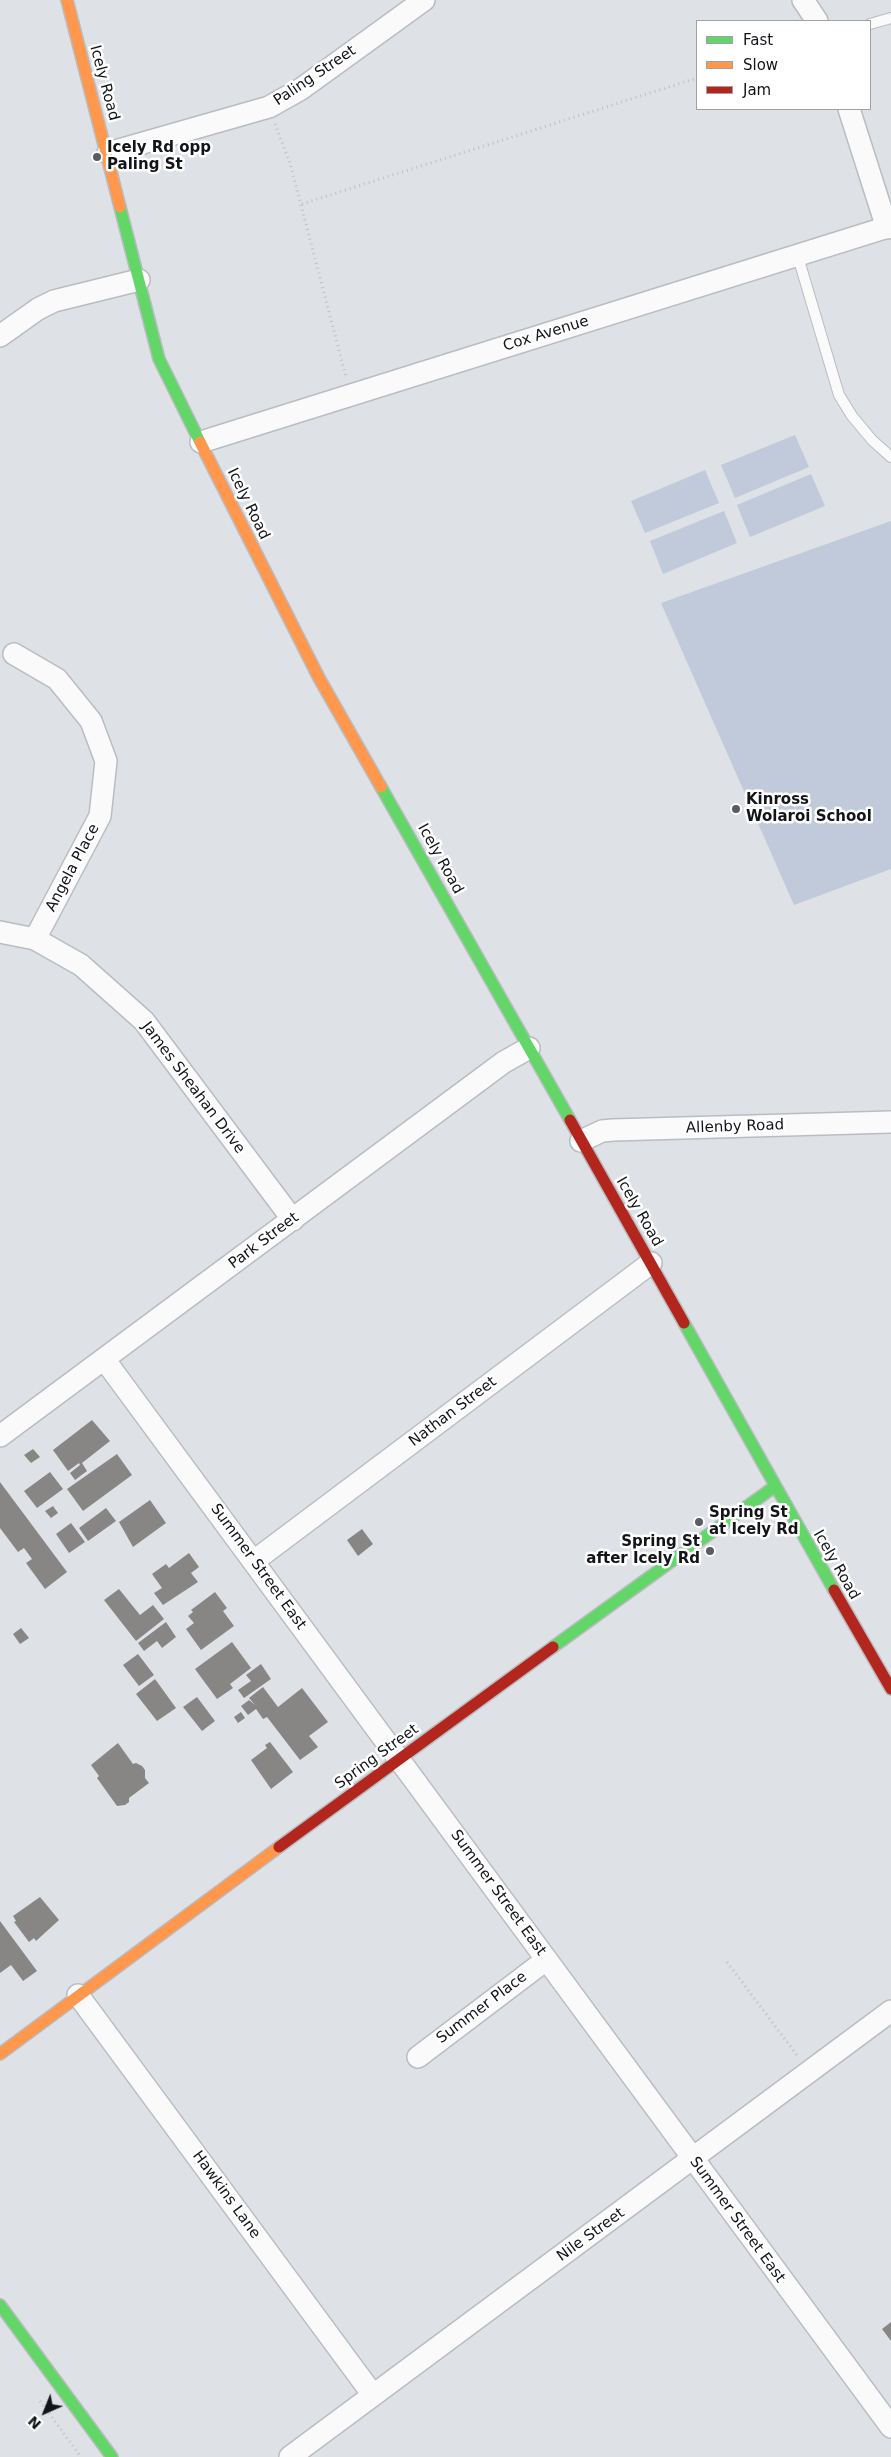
<!DOCTYPE html>
<html>
<head>
<meta charset="utf-8">
<style>
  body { margin:0 }
  #map { position:relative; width:891px; height:2457px; overflow:hidden; background:#dee1e6; font-family:"DejaVu Sans",sans-serif }
  canvas { display:block }
  .legend { position:absolute; left:696px; top:20px; width:175px; height:90px; box-sizing:border-box; background:#fff; border:1px solid #a0a1a3; margin:0; padding:6px 9px; list-style:none; font-size:15px; color:#121418 }
  .legend li { display:flex; align-items:center; gap:10px; height:25px }
  .legend b { width:25px; border:1px solid #a0a1a3 }
  .north { position:absolute; left:20px; top:2387px; width:50px; height:50px; -webkit-text-stroke:4px #fff; paint-order:stroke; rotate:224deg; font-size:14px; font-weight:700; line-height:20px; text-align:center; color:#121418 }
  .north::after { content:''; display:block; margin:auto; width:18px; height:22px; background:#121418; clip-path:polygon(50% 0,100% 100%,50% 72%,0 100%) }
</style>
</head>
<body>
<div id="map">
<canvas width="891" height="2457"></canvas>
<ul class="legend">
<li><b style="height:6px;background:#63d668"></b>Fast</li>
<li><b style="height:6px;background:#ff974d"></b>Slow</li>
<li><b style="height:6px;background:#b3261e"></b>Jam</li>
</ul>
<div class="north">N</div>
</div>
<script>
const c = document.querySelector('canvas').getContext('2d');
c.lineJoin = 'round';
function fill(path, color) { c.fillStyle = color; c.fill(path, 'evenodd'); }
const poly = rows => new Path2D(rows.map(r => 'M' + r).join(''));
function strokePath(path, color, width, dash) { c.strokeStyle = color; c.lineWidth = width; c.lineCap = dash ? 'butt' : 'round'; c.setLineDash(dash || []); c.stroke(path); }
function label(font, color, halo, rows, align = 'center') {
  c.font = font + ' "DejaVu Sans",sans-serif'; c.lineWidth = 5; c.setLineDash([]); c.textBaseline = 'middle'; c.strokeStyle = halo; c.fillStyle = color; for (const [text, x, y, turn = 0] of rows) {
    c.save(); c.translate(x, y); c.rotate((+turn || 0) * Math.PI / 180); c.textAlign = isNaN(turn) ? turn : align; if (halo) c.strokeText(text, 0, 0); c.fillText(text, 0, 0); c.restore();
  }
}
const green = poly([
  [795,435,809,467,735,498,721,465],
  [705,470,719,503,645,533,631,501],
  [811,474,825,506,750,537,737,505],
  [724,511,737,543,663,574,650,541],
  [891,521,891,869,794,905,661,603]
]);
const building = poly([
  [92,1420,110,1441,82,1463,87,1471,75,1480,70,1473,80,1465,79,1463,68,1471,53,1450],
  [33,1449,40,1457,31,1463,24,1455],
  [117,1454,132,1475,83,1511,67,1489],
  [50,1472,63,1489,37,1508,24,1491],
  [0,1482,67,1572,45,1589,26,1563,32,1559,24,1548,18,1552,0,1528],
  [150,1500,166,1523,133,1547,119,1522],
  [53,1506,58,1513,51,1518,45,1511],
  [106,1508,116,1521,88,1541,79,1528],
  [71,1523,85,1542,69,1553,56,1534],
  [362,1529,373,1544,358,1556,347,1540],
  [189,1553,199,1567,191,1573,198,1582,163,1605,154,1593,162,1588,152,1574,166,1564,169,1568],
  [119,1589,140,1615,153,1605,164,1619,136,1641,104,1600],
  [215,1592,227,1608,223,1611,234,1626,201,1650,186,1629,194,1623,188,1616,193,1612,191,1610],
  [166,1622,176,1637,162,1648,157,1641,144,1651,138,1643],
  [21,1628,29,1638,20,1644,13,1634],
  [232,1642,251,1668,230,1684,233,1688,217,1699,195,1669],
  [138,1654,154,1675,139,1686,123,1665],
  [261,1664,271,1679,244,1698,238,1690,251,1681,246,1675],
  [155,1679,176,1708,157,1721,136,1694],
  [263,1687,278,1707,302,1688,328,1722,309,1736,318,1747,300,1760,267,1717,263,1719,256,1709,248,1715,241,1706,249,1700,255,1705,249,1698],
  [197,1697,215,1721,202,1731,183,1707],
  [241,1712,245,1718,238,1723,234,1717],
  [270,1742,293,1772,271,1789,251,1760,267,1748,265,1745],
  [118,1743,133,1764,136,1763,142,1766,145,1770,145,1778,149,1783,129,1798,129,1802,125,1805,117,1806,97,1778,99,1776,91,1765],
  [40,1897,59,1920,36,1941,34,1938,29,1942,14,1922,16,1921,13,1916],
  [0,1921,37,1971,23,1981,11,1965,0,1973],
  [891,2322,891,2341,882,2329]
]);
const path = poly([
  [275,124,290,163,346,377],
  [302,204,697,78],
  [727,1962,799,2058],
  [40,2401,81,2457]
]);
const lane = poly([
  [870,24,891,18],
  [798,257,839,395,852,416,872,440,891,457]
]);
const street = poly([
  [803,0,817,21],
  [849,109,887,228],
  [108,153,269,107,301,89,424,0],
  [0,336,38,309,54,301,139,280],
  [201,442,891,226],
  [14,654,57,679,91,721,106,761,100,816,35,939],
  [0,932,35,939,81,965,144,1021,293,1220],
  [581,1141,602,1131,613,1130,891,1122],
  [104,1359,891,2427],
  [0,1436,504,1062,529,1048],
  [254,1561,651,1263],
  [78,1995,373,2395],
  [418,2057,546,1960],
  [290,2457,891,2011]
]);
const fast = poly([
  [120,207,159,359,200,442],
  [381,787,570,1120],
  [684,1323,834,1590],
  [553,1647,774,1487],
  [0,2305,112,2457]
]);
const slow = poly([
  [67,0,120,207],
  [200,442,319,678,381,787],
  [0,2054,279,1847]
]);
const jam = poly([
  [570,1120,684,1323],
  [834,1590,891,1689],
  [279,1847,553,1647]
]);
const markers = [
  [97,157,5,"#595c60"],
  [736,809,5,"#595c60"],
  [699,1522,5,"#595c60"],
  [710,1551,5,"#595c60"]
];
const streetNames = [
  ["Paling Street",315,76,-34],
  ["Icely Road",104,83,75],
  ["Cox Avenue",546,334,-17],
  ["Icely Road",248,504,64],
  ["Icely Road",440,859,61],
  ["Angela Place",73,868,-62],
  ["James Sheahan Drive",193,1088,53],
  ["Allenby Road",735,1127,-2],
  ["Icely Road",639,1212,60],
  ["Park Street",264,1241,-37],
  ["Nathan Street",453,1412,-37],
  ["Icely Road",836,1565,60],
  ["Summer Street East",258,1567,54],
  ["Spring Street",377,1757,-36],
  ["Summer Street East",498,1893,54],
  ["Summer Place",482,2008,-37],
  ["Hawkins Lane",226,2195,54],
  ["Summer Street East",737,2220,54],
  ["Nile Street",591,2235,-36]
];
const poiNames = [
  ["Icely Rd opp",107,148],
  ["Paling St",107,165],
  ["Kinross",746,800],
  ["Wolaroi School",746,817],
  ["Spring St",709,1513],
  ["at Icely Rd",709,1530],
  ["Spring St",700,1542,"right"],
  ["after Icely Rd",700,1559,"right"]
];
fill(green, '#c1cada');
fill(building, '#888684');
strokePath(lane, '#b9bcc0', 12);
strokePath(street, '#b9bcc0', 24);
strokePath(fast, '#b9bcc0', 14);
strokePath(slow, '#b9bcc0', 14);
strokePath(jam, '#b9bcc0', 14);
strokePath(path, '#bfc0c1', 3, [1, 4]);
strokePath(lane, '#fafafb', 10);
strokePath(street, '#fafafb', 21);
strokePath(fast, '#63d668', 11);
strokePath(slow, '#ff974d', 11);
strokePath(jam, '#b3261e', 11);
for (const [x, y, r, color] of markers) { const dot = new Path2D(); dot.arc(x, y, r, 0, 2 * Math.PI); c.fillStyle = color; c.fill(dot); strokePath(dot, '#fff', 2); }
label('15px', '#121418', '#fff', streetNames);
label('bold 15px', '#121418', '#fff', poiNames, 'left');
</script>
</body>
</html>
